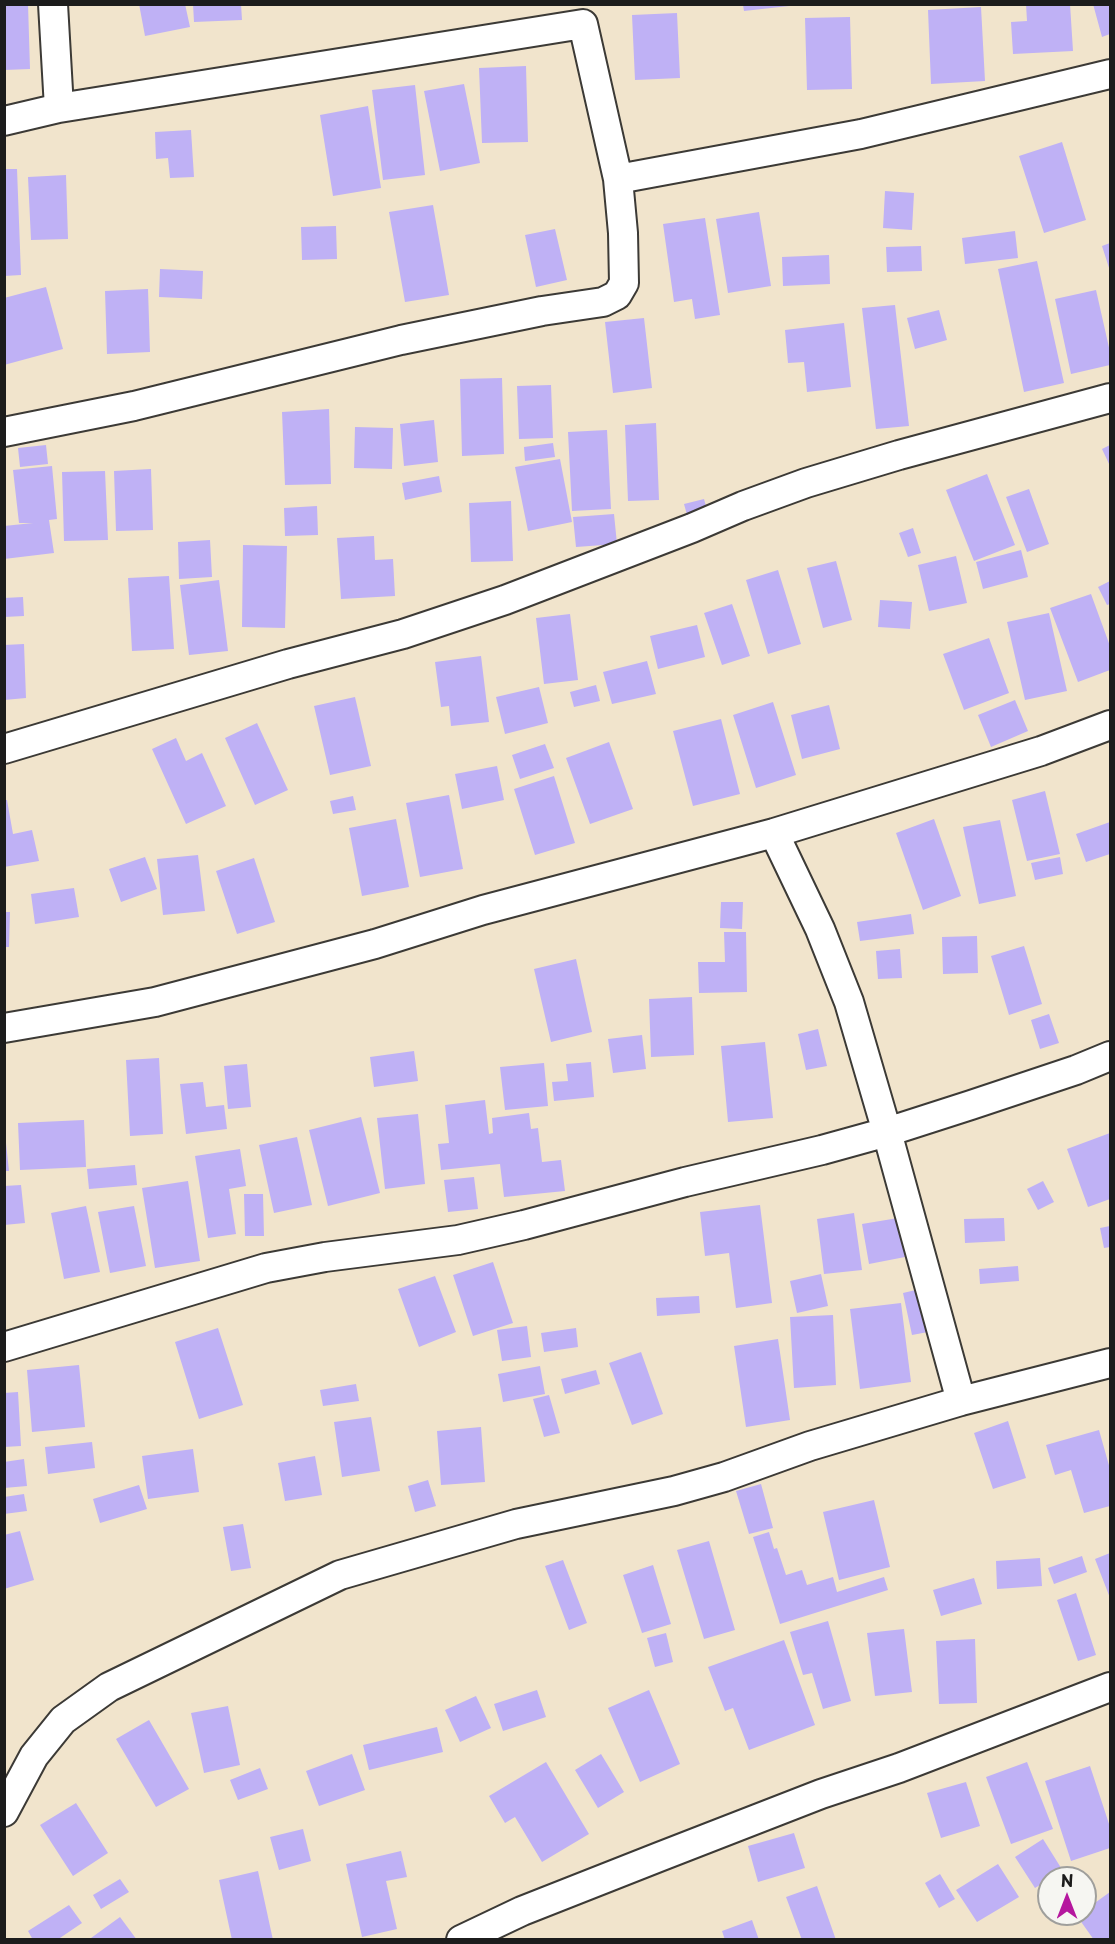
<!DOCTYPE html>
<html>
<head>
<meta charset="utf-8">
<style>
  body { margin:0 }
  #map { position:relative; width:1115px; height:1944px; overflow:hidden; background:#f1e4cc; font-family:"Playpen Sans",sans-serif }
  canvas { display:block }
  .frame { position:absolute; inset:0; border:6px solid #1c1c1c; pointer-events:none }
  .north { position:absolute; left:1037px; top:1866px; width:60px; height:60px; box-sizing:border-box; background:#f6f6f2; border:2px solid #9f9f9c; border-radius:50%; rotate:0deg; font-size:16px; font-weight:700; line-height:24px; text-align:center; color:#1c1c1c }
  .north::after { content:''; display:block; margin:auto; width:21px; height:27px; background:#b5179e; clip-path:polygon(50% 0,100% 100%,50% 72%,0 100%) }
</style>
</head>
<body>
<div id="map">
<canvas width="1115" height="1944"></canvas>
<div class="frame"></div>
<div class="north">N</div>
</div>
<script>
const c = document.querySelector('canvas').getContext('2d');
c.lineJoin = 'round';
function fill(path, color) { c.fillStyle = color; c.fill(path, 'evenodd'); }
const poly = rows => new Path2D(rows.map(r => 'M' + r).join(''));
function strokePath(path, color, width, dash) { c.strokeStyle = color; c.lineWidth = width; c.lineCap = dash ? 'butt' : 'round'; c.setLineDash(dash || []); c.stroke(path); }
const building = poly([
  [4,4,28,4,30,69,4,70],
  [139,4,185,4,190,27,145,36],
  [193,4,241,4,242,20,194,22],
  [1026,4,1070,4,1073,51,1013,54,1011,22,1027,21],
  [1093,4,1110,4,1110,34,1102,37],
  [743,5,789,5,789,6,744,11],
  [981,7,985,81,931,84,928,10],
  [677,13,680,78,635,80,632,15],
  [850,17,852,89,807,90,805,18],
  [526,66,528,142,482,143,479,68],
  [464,84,480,163,440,171,424,91],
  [415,85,425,175,383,180,372,90],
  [368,106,381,188,333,196,320,115],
  [191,130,194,177,170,178,168,158,156,159,155,132],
  [1062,142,1086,220,1044,233,1019,156],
  [4,169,17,169,21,275,4,276],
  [66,175,68,239,31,240,28,177],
  [885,191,914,193,912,230,883,228],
  [433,205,449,295,405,302,389,212],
  [759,212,771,286,728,293,716,219],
  [705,218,720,315,695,319,692,299,674,302,663,224],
  [336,226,337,259,302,260,301,227],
  [555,229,567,280,536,287,525,235],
  [1015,231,1018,258,965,264,962,238],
  [1110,243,1110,271,1102,246],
  [921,246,922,271,887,272,886,247],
  [829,255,830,284,783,286,782,257],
  [1037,261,1064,383,1024,392,998,269],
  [160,269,203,271,202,299,159,297],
  [46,287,63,349,4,365,4,298],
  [148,289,150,352,107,354,105,291],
  [1096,290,1110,352,1110,365,1071,374,1055,299],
  [895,305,909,426,876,429,862,308],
  [939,310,947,340,915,349,907,318],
  [644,318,652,388,613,393,605,322],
  [844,323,851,387,807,392,804,362,788,363,785,330],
  [502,378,504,454,462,456,460,379],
  [551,385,553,438,519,439,517,386],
  [329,409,331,484,285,485,282,412],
  [434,420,438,462,404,466,400,424],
  [656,423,659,500,628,501,625,425],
  [355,427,393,428,392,469,354,468],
  [607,430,611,509,572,511,568,432],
  [553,443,555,457,525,461,524,447],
  [46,445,48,464,20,467,18,448],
  [1110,445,1110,466,1102,449],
  [560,459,572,522,528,531,515,467],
  [52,466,57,519,49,520,54,553,4,559,4,526,33,523,19,523,13,470],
  [151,469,153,530,116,531,114,471],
  [105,471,108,540,64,541,62,472],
  [987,474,1015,545,974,561,946,490],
  [439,476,442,492,405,500,402,483],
  [1029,489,1049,544,1027,552,1006,497],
  [704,499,709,517,689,522,684,504],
  [511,501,513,561,471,562,469,503],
  [317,506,318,535,285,536,284,508],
  [614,514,617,544,576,547,573,517],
  [913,528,921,553,908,557,899,533],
  [374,536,375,560,393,559,395,596,341,599,337,538],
  [210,540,212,577,179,579,178,542],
  [243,545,287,546,285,628,242,627],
  [1021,550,1028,577,983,589,976,562],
  [956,556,967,603,929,611,918,565],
  [836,561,852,620,823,628,807,568],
  [778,570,801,644,768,654,746,580],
  [169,576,174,649,132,651,128,578],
  [219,580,228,651,189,655,180,585],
  [1110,581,1110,604,1107,605,1098,587],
  [1091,594,1110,646,1110,670,1078,682,1050,608],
  [23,597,24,616,4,617,4,598],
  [880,600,912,602,910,629,878,627],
  [732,604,750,656,722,665,704,613],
  [1049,613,1067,691,1025,700,1007,622],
  [570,614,578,680,544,684,536,618],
  [697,625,705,657,658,669,650,636],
  [989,638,1009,693,964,710,943,654],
  [24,644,26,698,4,700,4,645],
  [481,656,489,722,451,726,449,706,441,707,435,662],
  [647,661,656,694,612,704,603,672],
  [596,685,600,701,574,707,570,692],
  [539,687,548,723,505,734,496,697],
  [355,697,371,766,330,775,314,706],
  [1015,700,1028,731,991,747,978,715],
  [773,702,796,775,756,788,733,715],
  [829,705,840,749,802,759,791,715],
  [721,719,740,794,693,806,673,731],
  [257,723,288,790,255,805,225,738],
  [176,738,186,761,202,753,226,806,186,824,152,749],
  [609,742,633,809,590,824,566,758],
  [545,744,554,768,520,779,512,755],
  [497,766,504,800,462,809,455,774],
  [554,776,575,843,535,855,514,789],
  [1045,791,1060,854,1027,861,1012,800],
  [449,795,463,869,420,877,406,803],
  [353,796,356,810,333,814,330,801],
  [4,800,7,800,13,834,32,830,39,861,4,867],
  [396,819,409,887,362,896,349,828],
  [934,819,961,896,923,910,896,833],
  [1000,820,1016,896,979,904,963,827],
  [1110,822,1110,854,1086,862,1076,834],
  [198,855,205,911,163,915,157,859],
  [145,857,157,889,121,902,109,869],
  [1060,857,1063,874,1035,880,1031,863],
  [254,858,275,922,237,934,216,871],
  [74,888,79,917,35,924,31,894],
  [721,902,743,902,742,929,720,928],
  [4,912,10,912,9,947,4,947],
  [911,914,914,934,860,941,857,922],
  [724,932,746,932,747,992,699,993,698,962,725,962],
  [977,936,978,973,943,974,942,937],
  [1024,946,1042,1004,1009,1015,991,956],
  [900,949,902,978,878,979,876,951],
  [576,959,592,1032,551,1042,534,969],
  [692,997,694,1055,651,1057,649,999],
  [1049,1014,1059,1043,1040,1049,1031,1020],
  [818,1029,827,1066,806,1070,798,1034],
  [642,1035,646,1069,613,1073,608,1039],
  [765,1042,773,1118,728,1122,721,1046],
  [414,1051,418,1081,374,1087,370,1057],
  [159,1058,163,1134,130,1136,126,1060],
  [591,1062,594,1097,554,1101,552,1082,568,1081,566,1064],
  [544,1063,548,1106,505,1110,500,1067],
  [247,1064,251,1107,228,1109,224,1066],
  [203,1082,206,1107,224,1105,227,1129,186,1134,180,1084],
  [485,1100,489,1134,493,1133,492,1118,529,1113,531,1129,538,1128,542,1162,561,1160,565,1191,504,1197,500,1164,441,1170,438,1144,449,1143,445,1105],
  [418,1114,425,1184,385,1189,377,1118],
  [361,1117,380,1193,328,1206,309,1130],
  [84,1120,86,1167,20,1170,18,1123],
  [1110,1133,1110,1199,1088,1207,1067,1149],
  [297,1137,312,1205,274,1213,259,1145],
  [4,1143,6,1143,9,1171,4,1171],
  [240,1149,246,1186,229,1189,236,1234,208,1238,195,1156],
  [135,1165,137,1185,89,1189,87,1169],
  [474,1177,478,1209,448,1212,444,1180],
  [188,1181,200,1261,155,1268,142,1188],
  [1043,1181,1054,1202,1038,1210,1027,1189],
  [21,1185,25,1223,4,1225,4,1186],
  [244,1194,263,1194,264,1236,245,1236],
  [760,1205,772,1303,736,1308,729,1253,705,1256,700,1212],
  [86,1206,100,1272,64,1279,51,1213],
  [134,1206,146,1266,110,1273,98,1212],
  [854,1213,862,1270,824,1274,817,1219],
  [898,1218,905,1257,869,1264,862,1224],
  [1004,1218,1005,1241,965,1243,964,1219],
  [1110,1226,1110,1247,1104,1248,1100,1228],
  [493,1262,513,1323,473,1336,453,1275],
  [1018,1266,1019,1281,980,1284,979,1269],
  [821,1274,828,1306,797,1313,790,1281],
  [435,1276,456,1332,419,1347,398,1289],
  [920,1289,928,1332,912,1335,903,1293],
  [699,1296,700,1313,657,1316,656,1298],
  [901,1303,911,1382,860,1389,850,1309],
  [833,1315,836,1385,794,1388,790,1317],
  [527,1326,531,1357,502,1361,497,1330],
  [218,1328,243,1405,199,1419,175,1342],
  [576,1328,578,1347,544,1352,541,1333],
  [778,1339,790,1420,746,1427,734,1346],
  [641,1352,663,1414,632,1425,609,1363],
  [79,1365,85,1427,32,1432,27,1370],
  [540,1366,545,1394,503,1402,498,1374],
  [596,1370,600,1384,565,1394,561,1379],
  [356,1384,359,1401,323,1406,320,1390],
  [18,1392,21,1446,4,1447,4,1393],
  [549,1395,560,1433,544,1437,533,1399],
  [371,1417,380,1471,342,1477,334,1422],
  [1008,1421,1026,1478,993,1489,974,1433],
  [481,1427,485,1482,441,1485,437,1431],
  [1099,1430,1110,1469,1110,1506,1084,1513,1071,1470,1055,1475,1046,1445],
  [92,1442,95,1468,48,1474,45,1447],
  [193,1449,199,1492,148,1499,142,1456],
  [315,1456,322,1495,285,1501,278,1463],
  [24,1459,27,1486,4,1488,4,1462],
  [428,1480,436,1506,415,1512,408,1486],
  [761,1484,773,1528,749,1534,736,1491],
  [139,1485,147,1509,100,1523,93,1499],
  [24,1494,27,1511,4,1514,4,1497],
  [874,1500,890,1567,839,1580,823,1512],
  [243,1524,251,1568,231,1571,223,1527],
  [20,1531,34,1580,4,1589,4,1535],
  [769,1532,774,1549,777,1548,786,1575,802,1570,807,1585,833,1577,837,1592,884,1577,888,1590,780,1624,753,1537],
  [709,1541,735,1630,704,1639,677,1550],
  [1110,1553,1110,1598,1095,1559],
  [1082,1556,1087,1572,1054,1584,1048,1568],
  [1040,1558,1042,1586,997,1589,996,1561],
  [563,1560,587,1623,569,1630,545,1566],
  [653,1565,671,1624,642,1633,623,1575],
  [974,1578,982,1604,941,1616,933,1590],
  [1076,1593,1096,1655,1078,1661,1057,1600],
  [828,1621,851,1701,823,1709,812,1673,803,1675,790,1632],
  [904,1629,912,1692,875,1696,867,1633],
  [666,1633,673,1662,655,1667,647,1638],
  [975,1639,977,1703,939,1704,936,1641],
  [784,1640,815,1725,749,1750,733,1708,725,1711,708,1667],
  [537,1690,546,1717,503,1731,494,1704],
  [649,1690,680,1764,640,1782,608,1708],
  [476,1696,491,1728,460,1742,445,1710],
  [228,1706,240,1765,204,1773,191,1713],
  [149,1720,189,1789,156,1807,116,1739],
  [437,1727,443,1752,369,1770,363,1745],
  [352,1754,365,1790,319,1806,306,1771],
  [601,1754,624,1792,598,1808,575,1770],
  [546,1762,589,1834,542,1862,515,1817,505,1823,489,1796],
  [1027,1762,1053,1829,1011,1844,986,1777],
  [1090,1766,1110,1827,1110,1848,1071,1861,1045,1781],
  [260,1768,268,1789,238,1800,230,1780],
  [966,1782,980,1826,941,1838,927,1793],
  [76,1803,108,1853,73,1876,40,1825],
  [303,1829,311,1861,279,1870,270,1837],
  [794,1833,805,1868,758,1882,748,1846],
  [1043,1839,1063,1871,1035,1888,1015,1857],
  [401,1851,407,1877,386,1881,397,1929,362,1937,346,1864],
  [998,1864,1019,1897,977,1922,956,1890],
  [258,1871,273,1940,232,1940,219,1880],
  [940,1874,955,1899,939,1908,925,1883],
  [120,1879,129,1892,101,1909,93,1895],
  [817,1886,836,1940,802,1940,786,1897],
  [1110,1892,1110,1940,1094,1940,1077,1916,1085,1914,1085,1910],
  [69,1905,82,1923,57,1940,33,1940,28,1931],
  [120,1917,137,1940,92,1940,91,1938],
  [752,1920,759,1940,725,1940,722,1931]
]);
const minor = poly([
  [53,4,59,108,583,24,618,179],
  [4,121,59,108],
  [4,432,134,406,401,340,542,311,603,302,617,295,624,283,623,233,618,179,861,134,1110,74],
  [4,749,288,664,403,634,505,600,692,528,743,506,806,483,899,455,1110,398],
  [774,833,820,929,849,1002,887,1132,961,1401],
  [4,1028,155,1002,375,944,483,910,774,833,1041,751,1110,725],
  [4,1347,266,1268,325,1257,458,1240,524,1225,685,1182,822,1150,887,1132,971,1105,1076,1070,1110,1056],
  [4,1812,34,1756,63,1720,109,1687,340,1575,516,1524,674,1491,724,1477,810,1446,961,1401,1110,1363],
  [461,1940,522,1911,659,1857,821,1794,899,1768,1110,1687]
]);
fill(building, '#bfb1f5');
strokePath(minor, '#3c3a36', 32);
strokePath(minor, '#fff', 28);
</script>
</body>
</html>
